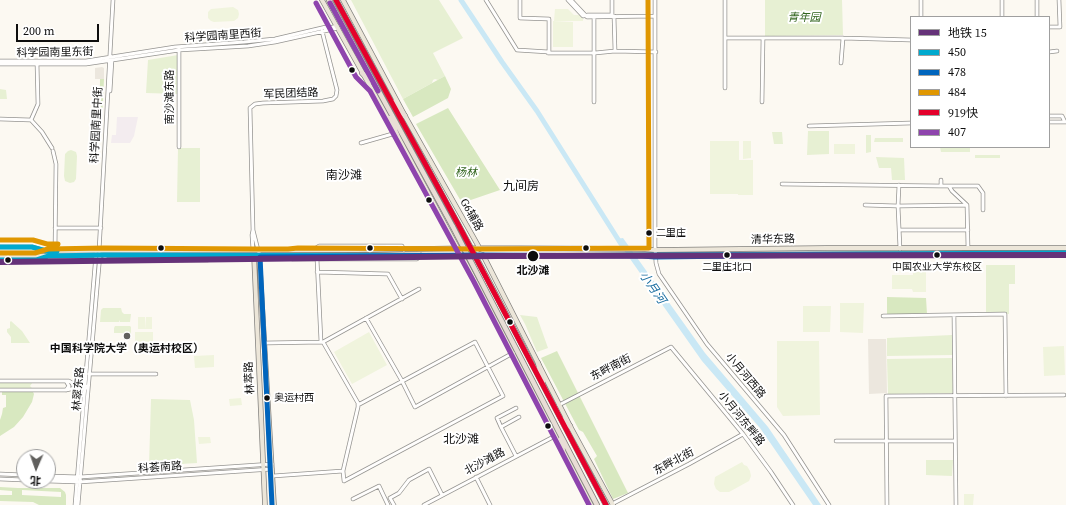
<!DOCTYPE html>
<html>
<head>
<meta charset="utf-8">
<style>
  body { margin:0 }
  #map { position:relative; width:1066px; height:505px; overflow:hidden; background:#fcf9f2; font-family:"Source Serif 4","Noto Sans SC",serif }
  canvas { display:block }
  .legend { position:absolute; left:910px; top:16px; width:140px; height:132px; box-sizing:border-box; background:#fff; border:1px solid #9f9f9f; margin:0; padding:5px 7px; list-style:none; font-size:12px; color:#0e0e0e }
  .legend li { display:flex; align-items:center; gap:8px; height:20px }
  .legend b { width:20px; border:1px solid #9f9f9f }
  .north { position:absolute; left:16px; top:449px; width:40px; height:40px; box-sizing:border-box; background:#fff; border:1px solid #9f9f9f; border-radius:50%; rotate:182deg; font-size:11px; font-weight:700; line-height:16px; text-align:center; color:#0e0e0e }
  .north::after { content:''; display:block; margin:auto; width:14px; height:18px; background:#61605e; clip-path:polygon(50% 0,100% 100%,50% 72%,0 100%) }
  .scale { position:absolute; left:16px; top:24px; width:83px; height:18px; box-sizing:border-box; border:2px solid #0e0e0e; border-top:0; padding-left:5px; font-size:12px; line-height:14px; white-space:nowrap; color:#0e0e0e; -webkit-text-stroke:3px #fff; paint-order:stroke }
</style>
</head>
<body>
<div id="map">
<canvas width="1066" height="505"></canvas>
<ul class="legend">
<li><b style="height:5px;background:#653279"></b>地铁 15</li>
<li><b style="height:5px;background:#00a9ce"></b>450</li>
<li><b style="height:5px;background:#0065bd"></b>478</li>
<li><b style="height:5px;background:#e09701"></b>484</li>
<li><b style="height:5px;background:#e4002b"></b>919快</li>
<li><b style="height:5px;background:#8e44ad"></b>407</li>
</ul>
<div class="north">北</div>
<div class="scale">200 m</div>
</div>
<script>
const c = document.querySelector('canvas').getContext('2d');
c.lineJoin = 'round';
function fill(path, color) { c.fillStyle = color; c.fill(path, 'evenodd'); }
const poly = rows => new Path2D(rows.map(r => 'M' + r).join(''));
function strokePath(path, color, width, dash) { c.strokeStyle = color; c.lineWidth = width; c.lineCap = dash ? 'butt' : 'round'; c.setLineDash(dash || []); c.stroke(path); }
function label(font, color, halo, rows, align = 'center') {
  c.font = font + ' "Source Serif 4","Noto Sans SC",serif'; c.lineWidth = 4; c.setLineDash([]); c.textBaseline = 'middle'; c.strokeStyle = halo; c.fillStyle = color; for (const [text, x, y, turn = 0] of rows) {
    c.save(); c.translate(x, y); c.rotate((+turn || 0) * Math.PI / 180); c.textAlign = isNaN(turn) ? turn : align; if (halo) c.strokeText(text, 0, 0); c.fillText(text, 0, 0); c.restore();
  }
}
const industrial = poly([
  [117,117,138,117,134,136,130,143,111,143,112,135,116,135]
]);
const green = poly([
  [351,0,439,0,463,38,433,53,445,76,438,80,435,79,433,80,432,83,403,99],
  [765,0,842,0,843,35,765,36],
  [178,55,178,94,146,93,148,60],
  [0,89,6,90,7,99,0,99],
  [808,131,829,131,829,154,807,155],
  [772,132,782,132,783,144,774,144],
  [866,135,871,135,871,152,866,153],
  [875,138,903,138,903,142,874,142],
  [940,147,970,147,970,152,941,152],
  [178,148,200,148,200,202,177,202],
  [71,150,76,152,77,156,76,179,74,182,70,183,65,181,64,176,65,154,68,151],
  [975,155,1000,155,1000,158,975,158],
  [876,157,904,158,905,180,892,180,891,168,879,168],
  [986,265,1015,265,1015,284,1009,284,1009,314,986,314],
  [103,308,121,308,122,312,124,314,131,314,130,322,120,322,120,320,119,322,100,322,101,310],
  [520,315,537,317,548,348,537,352,525,324],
  [11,321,22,331,30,343,11,343,11,337,7,332,7,329,10,328,10,322],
  [115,326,130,326,131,327,131,335,130,336,130,333,114,333,114,328],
  [952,335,953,355,887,356,887,338],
  [952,358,953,393,888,394,887,359],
  [0,382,33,382,30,386,33,389,0,389],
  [151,399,190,400,194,420,197,463,149,466],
  [926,460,953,460,952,476,926,475]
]);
const forest = poly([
  [445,76,451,89,448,98,413,117,403,99],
  [100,79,104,79,101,141,99,141],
  [448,108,500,190,462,203,416,124],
  [887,297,926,298,927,314,887,314],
  [557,351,628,493,613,499,594,459,597,456,583,432,579,430,541,358],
  [2,392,33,392,34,394,32,402,23,417,14,427,0,436,0,420,2,414,3,408,6,407,6,395,2,395],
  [0,487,18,488,60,488,65,492,66,495,66,505,39,505,33,502,0,501,0,495,12,495,12,491,0,490],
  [22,490,61,492,61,497,22,495]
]);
const pitch = poly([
  [233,7,238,10,239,14,238,18,234,21,214,22,211,21,208,18,208,12,211,9],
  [555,9,568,9,574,15,579,15,581,14,583,16,583,21,554,21],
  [553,21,573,22,573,47,553,47],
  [710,141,739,141,739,160,753,160,753,195,738,195,738,194,710,194],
  [743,141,751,141,751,158,743,159],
  [834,144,855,144,855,154,834,154],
  [913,266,926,266,926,292,913,292,912,289,892,289,892,275,913,275],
  [840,303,864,303,863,333,840,332],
  [803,306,831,306,830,332,803,332],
  [138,317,145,317,145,329,138,329],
  [146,317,152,317,152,329,145,329],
  [135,332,153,332,153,343,135,343],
  [369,332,387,365,352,384,334,352],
  [777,341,819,341,820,415,783,416,777,407],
  [1064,346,1065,375,1044,376,1043,347],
  [214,355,214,367,195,368,194,356],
  [241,398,242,405,230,406,229,399],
  [198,437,210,437,211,443,199,444],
  [742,462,744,465,747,466,750,471,751,476,749,481,729,492,720,492,716,489,714,484,715,477],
  [964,494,974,494,973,505,964,505]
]);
const plaza = poly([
  [102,67,104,68,104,79,95,79,95,68],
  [868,339,886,339,887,393,869,394]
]);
const water = poly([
  [623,238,705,353,768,427,821,505,813,505,760,428,702,361,616,239]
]);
const river = poly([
  [461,0,502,62,537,111,621,244]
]);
const minor = poly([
  [486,0,517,50,549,52,549,19,520,18,520,0],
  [568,0,583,16,588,15,612,15,612,0],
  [571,0,587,17,655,16],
  [655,0,655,246,656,263,659,274,707,344,784,435,829,505],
  [614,16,615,51],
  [594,17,594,102],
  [921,17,921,0],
  [1002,17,1002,0],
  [1037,17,1037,0],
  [1049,27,1060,27,1059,0],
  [325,29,337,26],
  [725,38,843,38,911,40],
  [179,48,179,147],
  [1049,52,1057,51],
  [548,53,595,53,615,51,656,52],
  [0,61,86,61,175,47,244,42,275,39,326,27],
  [37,63,38,104,31,120,42,132,52,148],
  [841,63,843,38],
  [0,64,86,64,179,50,248,46,275,42,338,28],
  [725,88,725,0],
  [110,91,112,59],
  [762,102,763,38],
  [1049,116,1062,116,1065,122],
  [0,119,31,120],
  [1049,122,1066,122],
  [809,126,911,123],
  [361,143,396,133],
  [53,151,56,164,55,251],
  [941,180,941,186,949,186,952,191,967,205,968,248],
  [782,184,941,186],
  [949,186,978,186,983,193,983,210],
  [865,205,898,206,899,185],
  [55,228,101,228],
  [253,230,258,250],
  [899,230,968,230],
  [0,247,32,247,43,250],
  [900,249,898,206,967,205],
  [253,250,252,235,253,230,250,108,255,104,263,103,323,101,333,99,336,96,337,90,322,31],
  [313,250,319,246,402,246,404,250],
  [99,251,113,0],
  [104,255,106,260,208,260,213,255],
  [288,256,292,259,417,259,421,255],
  [317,259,321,342],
  [0,260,36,260,46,257],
  [317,272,388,274,402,299],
  [883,316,1005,314,1006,396],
  [954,316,956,505],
  [366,318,402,381,415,407,513,353],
  [323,342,358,403,358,407,343,471,344,481,503,396,475,342,358,405],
  [265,343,323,342,419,289],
  [89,374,156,374],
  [0,381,69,381,75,385,86,386],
  [0,390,66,390,75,388,86,388],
  [66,390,69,386,66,381],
  [559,405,671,347,743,434,771,472,793,505],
  [516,408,497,418,501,427,516,456],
  [501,427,519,417],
  [836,441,955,441],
  [0,474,24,475],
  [48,476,80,477,272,464],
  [273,476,343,471],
  [476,477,490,505],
  [48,478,76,479],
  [0,479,24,480],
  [48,481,79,482,272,469],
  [353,499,379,486,388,505],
  [612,504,689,464,743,434],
  [75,505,96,254],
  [78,505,100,254],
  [394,505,390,498,399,493,409,480,429,469,442,495],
  [424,505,555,436],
  [887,505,886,396,1064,395]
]);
const major = poly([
  [322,0,390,122],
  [343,0,405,116,480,249],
  [396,133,472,275,591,505],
  [0,251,357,250,479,248,642,249,655,250,827,248,1066,248],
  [259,254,274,505],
  [254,255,265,505],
  [483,255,570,426,613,505],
  [0,256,126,255,254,256,353,255,484,256,1066,253]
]);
const highway = poly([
  [329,0,453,227],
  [336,0,458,224],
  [362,73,371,81],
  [394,102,405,116],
  [390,118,397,135],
  [486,276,606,505],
  [480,279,560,434,597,505],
  [538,363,543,381],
  [562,419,570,426],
  [561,439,563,451]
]);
const highwayBridge = poly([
  [458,224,486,276],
  [453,227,480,279]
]);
const bus1 = poly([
  [0,247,32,247,46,251,57,251],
  [0,260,36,260,48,256,104,255,484,256,1066,253]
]);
const bus2 = poly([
  [272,505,260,257,479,255,642,256,655,257,827,255,1066,255]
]);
const bus3 = poly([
  [0,240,33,240,47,244,58,244],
  [0,253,35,253,48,249,104,248,254,249,288,249,298,248,484,249,649,248,648,0]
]);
const bus4 = poly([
  [336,0,458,224,606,505]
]);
const bus5 = poly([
  [316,3,356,77,370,91,474,282,589,505],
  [330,3,378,91]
]);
const metro1 = poly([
  [0,262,497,256,1066,255]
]);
const markers = [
  [352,70,3.5,"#0e0e0e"],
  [429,200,3.5,"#0e0e0e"],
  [649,233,3.5,"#0e0e0e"],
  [161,248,3.5,"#0e0e0e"],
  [370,248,3.5,"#0e0e0e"],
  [586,248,3.5,"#0e0e0e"],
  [727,255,3.5,"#0e0e0e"],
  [937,255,3.5,"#0e0e0e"],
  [533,256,6,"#0e0e0e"],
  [8,260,3.5,"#0e0e0e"],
  [510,322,3.5,"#0e0e0e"],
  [127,336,4,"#61605e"],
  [267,398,3.5,"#0e0e0e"],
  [548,426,3.5,"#0e0e0e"]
];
const busNames = [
  ["二里庄",656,233],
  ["二里庄北口",727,267,"center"],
  ["中国农业大学东校区",937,267,"center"],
  ["奥运村西",274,398]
];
const parkNames = [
  ["青年园",804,18],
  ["杨林",466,173]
];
const streetNames = [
  ["科学园南里西街",223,36,-4],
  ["科学园南里东街",55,53,-1],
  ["军民团结路",291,94,-2],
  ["南沙滩东路",170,97,-90],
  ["科学园南里中街",97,125,-87],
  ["G6辅路",471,215,61],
  ["清华东路",773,240,-1],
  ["东畔南街",611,368,-27],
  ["小月河西路",745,376,50],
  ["林萃路",250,378,-93],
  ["林翠东路",79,389,-85],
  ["小月河东畔路",741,419,51],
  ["北沙滩路",485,462,-28],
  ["东畔北街",674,462,-28],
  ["科荟南路",160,468,-4]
];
const stopNames = [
  ["北沙滩",533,271]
];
const poiNames = [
  ["中国科学院大学（奥运村校区）",127,349]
];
const neighbourhoodNames = [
  ["南沙滩",344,176],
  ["九间房",521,187],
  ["北沙滩",461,440]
];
const waterNames = [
  ["小月河",652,288,55]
];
fill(industrial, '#f3ecef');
fill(green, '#e7f0d3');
fill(forest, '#d8e8c0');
fill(pitch, '#f0f4dd');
fill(plaza, '#ece7de');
fill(water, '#cae8f5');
strokePath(river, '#cae8f5', 5);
strokePath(minor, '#959491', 4.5);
strokePath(major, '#82817e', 5.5);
strokePath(highway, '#82817e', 6);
strokePath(minor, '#fffefd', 3);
strokePath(major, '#ece6d9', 4);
strokePath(highway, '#e9ded6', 4.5);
strokePath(highwayBridge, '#82817e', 6, []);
strokePath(highwayBridge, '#e9ded6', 4.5);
strokePath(bus1, '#00a9ce', 5);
strokePath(bus2, '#0065bd', 5);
strokePath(bus3, '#e09701', 5);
strokePath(bus4, '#e4002b', 5);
strokePath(bus5, '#8e44ad', 5);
strokePath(metro1, '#653279', 6);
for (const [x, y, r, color] of markers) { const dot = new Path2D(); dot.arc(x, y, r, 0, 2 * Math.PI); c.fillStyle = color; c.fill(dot); strokePath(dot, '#fff', 1.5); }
label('10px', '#0e0e0e', '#fff', busNames, 'left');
label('italic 11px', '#32651f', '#fff', parkNames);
label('11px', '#0e0e0e', '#fff', streetNames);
label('bold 11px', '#0e0e0e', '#fff', stopNames);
label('bold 11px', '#0e0e0e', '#fff', poiNames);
label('12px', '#0e0e0e', '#fff', neighbourhoodNames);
label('italic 12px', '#186c9f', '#fff', waterNames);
</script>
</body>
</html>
